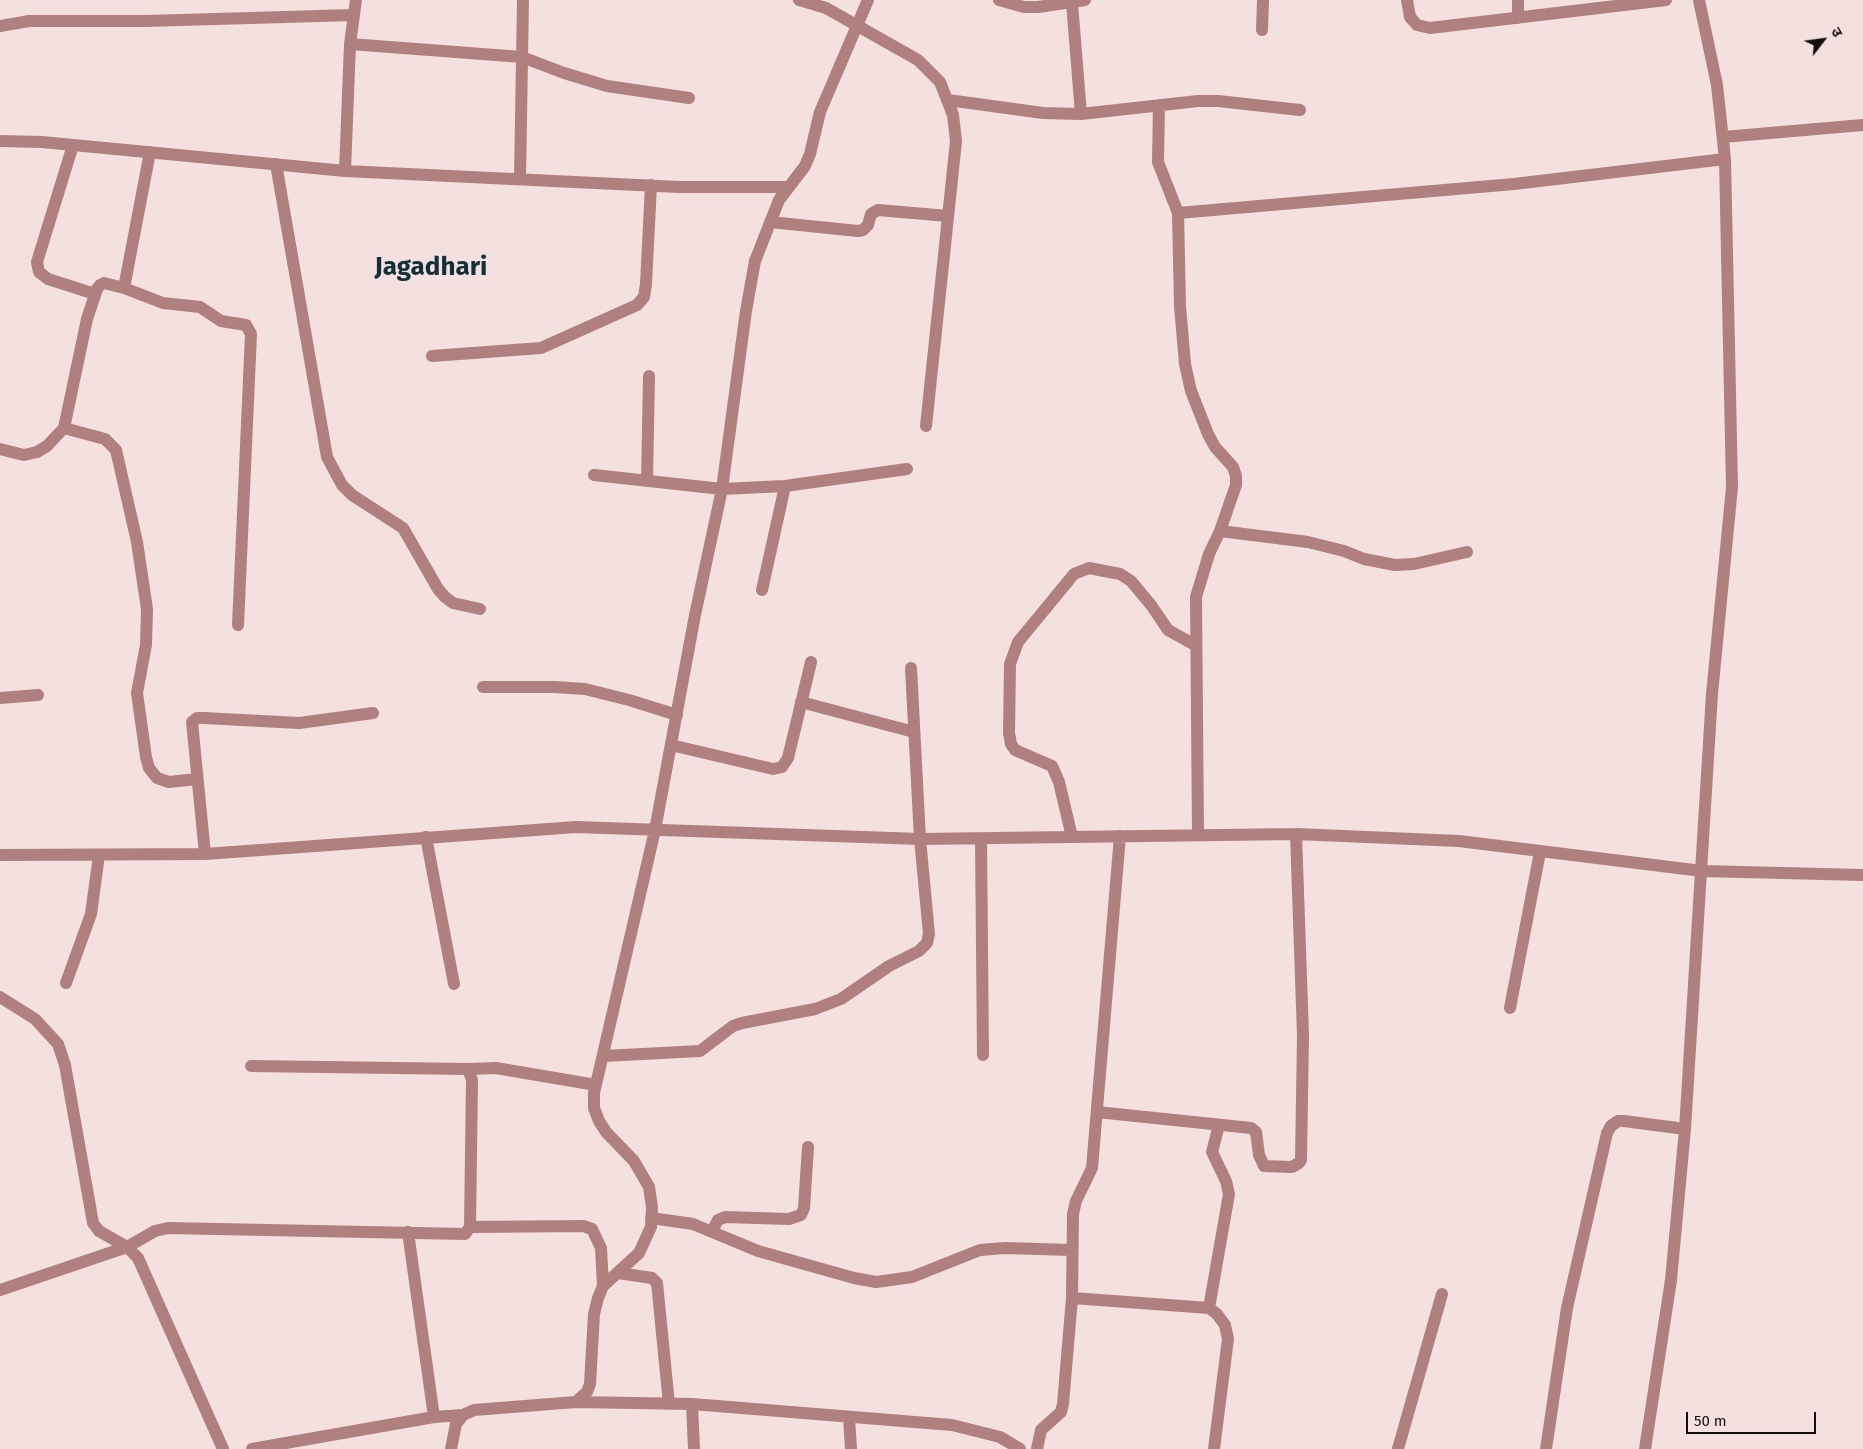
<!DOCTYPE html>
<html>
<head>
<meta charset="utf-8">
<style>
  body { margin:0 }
  #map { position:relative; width:1863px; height:1449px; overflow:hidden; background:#f3e0df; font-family:"Fira Sans","Noto Sans Devanagari",sans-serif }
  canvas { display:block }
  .north { position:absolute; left:1798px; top:15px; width:50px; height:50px; -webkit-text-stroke:4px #f3e0df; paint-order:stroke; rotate:60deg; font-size:14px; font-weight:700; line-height:20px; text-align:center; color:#140d0d }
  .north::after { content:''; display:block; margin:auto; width:18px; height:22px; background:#140d0d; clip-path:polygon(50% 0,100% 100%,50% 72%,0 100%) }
  .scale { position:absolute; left:1686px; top:1412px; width:130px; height:22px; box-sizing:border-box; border:2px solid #140d0d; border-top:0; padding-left:6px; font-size:15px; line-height:18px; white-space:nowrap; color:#140d0d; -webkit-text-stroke:4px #f3e0df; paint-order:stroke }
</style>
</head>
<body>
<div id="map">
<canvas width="1863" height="1449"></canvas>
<div class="north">उ</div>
<div class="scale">50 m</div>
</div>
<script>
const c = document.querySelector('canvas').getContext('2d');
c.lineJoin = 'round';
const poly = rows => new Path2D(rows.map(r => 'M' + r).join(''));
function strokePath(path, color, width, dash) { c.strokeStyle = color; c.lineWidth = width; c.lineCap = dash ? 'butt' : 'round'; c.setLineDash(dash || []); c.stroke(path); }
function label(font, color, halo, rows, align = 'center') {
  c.font = font + ' "Fira Sans",sans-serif'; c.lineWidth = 4; c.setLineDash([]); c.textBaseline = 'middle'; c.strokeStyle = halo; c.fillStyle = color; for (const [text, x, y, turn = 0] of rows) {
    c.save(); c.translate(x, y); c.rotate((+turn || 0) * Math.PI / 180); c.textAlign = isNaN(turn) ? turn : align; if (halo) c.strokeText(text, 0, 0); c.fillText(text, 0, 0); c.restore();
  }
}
const minor = poly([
  [799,0,826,8,918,60,940,82,953,115,956,141,926,426],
  [999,0,1024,7,1038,7,1085,0],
  [1407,0,1410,17,1417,25,1430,28,1666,0],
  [1072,3,1081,114],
  [1518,18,1518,0],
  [0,26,29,21,146,21,354,15],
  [1262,30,1263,0],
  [350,44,522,57,564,73,607,86,689,98],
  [948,100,1043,113,1081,114,1198,101,1218,101,1300,110],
  [1159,105,1158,162,1178,213,1180,306,1185,364,1191,391,1208,434,1215,447,1233,467,1236,476,1236,485,1220,531,1209,554,1196,597,1198,834],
  [1723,137,1863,125],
  [0,141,42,142,345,171,679,187,787,187],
  [73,145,37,262,39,272,48,279,95,294],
  [276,164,327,457,342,485,352,495,403,528,438,589,445,597,453,603,480,609],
  [345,171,350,44,356,0],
  [520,178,523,0],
  [1178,213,1514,184,1725,159],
  [770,222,858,231,863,230,868,225,871,214,878,210,948,216],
  [124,288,150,152],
  [432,356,541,348,637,305,644,297,646,284,651,185],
  [64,428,105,439,116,450,137,542,147,609,146,645,137,693,146,757,149,768,157,778,169,782,197,779],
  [0,449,24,455,37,452,47,446,64,428,87,319,97,289,100,285,104,283,124,288,163,303,200,307,221,321,246,325,251,334,238,625],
  [594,475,722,489,785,486,907,469],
  [647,481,649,376],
  [1220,531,1308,542,1344,551,1364,559,1395,565,1414,564,1467,552],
  [762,590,785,486],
  [483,687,554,687,585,689,629,700,677,715],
  [0,698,38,695],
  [801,702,914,732],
  [671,745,773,769,782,767,788,758,811,662],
  [426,837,454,984],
  [1072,837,1059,782,1052,766,1015,750,1011,744,1009,733,1010,664,1018,642,1074,574,1089,568,1120,574,1131,581,1151,605,1168,630,1195,645],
  [981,839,983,1055],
  [205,854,192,722,197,718,204,718,299,723,373,713],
  [0,855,205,854,576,827,920,839,1296,834,1459,841,1702,871,1863,875],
  [66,983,91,914,99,855],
  [0,997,35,1019,58,1044,65,1065,93,1223,99,1231,127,1247,138,1258,223,1449],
  [1510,1008,1540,852],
  [604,1056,700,1051,733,1026,742,1023,815,1009,841,999,889,966,919,951,927,943,929,934,920,839,911,668],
  [468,1069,496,1068,596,1085],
  [1097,1112,1251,1128,1256,1132,1259,1155,1264,1166,1292,1167,1299,1163,1301,1160,1303,1035,1296,834],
  [651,1218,693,1224,758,1251,854,1278,876,1282,912,1277,980,1250,1005,1248,1071,1250],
  [470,1227,583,1226,592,1229,601,1248,603,1286],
  [712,1231,718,1220,725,1217,789,1219,801,1215,804,1208,808,1147],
  [408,1232,434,1417],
  [618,1273,652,1278,657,1283,669,1404],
  [0,1290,127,1247,155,1231,168,1228,465,1234,470,1227,472,1080,468,1069,251,1066],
  [1072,1298,1209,1308,1217,1314,1225,1325,1228,1339,1214,1449],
  [1209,1308,1229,1194,1226,1181,1212,1152,1219,1125],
  [576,1402,587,1392,590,1384,594,1314,598,1298,603,1286,639,1253,651,1227,652,1207,649,1187,634,1161,606,1132,599,1121,594,1108,594,1093,655,830,695,615,722,489,746,311,755,261,779,200,805,166,810,154,820,112,868,0],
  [692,1404,694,1449],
  [849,1418,851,1449],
  [252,1449,434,1417,463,1415],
  [451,1449,456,1424,463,1415,474,1410,576,1402,692,1404,952,1425,1000,1437,1020,1449],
  [1037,1449,1041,1430,1061,1412,1063,1404,1072,1298,1073,1214,1076,1201,1092,1168,1120,836],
  [1398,1449,1442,1294],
  [1546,1449,1567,1308,1607,1133,1611,1126,1618,1121,1624,1121,1685,1129],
  [1645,1449,1671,1280,1685,1129,1712,694,1732,487,1725,159,1717,85,1699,0]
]);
const townNames = [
  ["Jagadhari",431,268]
];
strokePath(minor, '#b07f7f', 12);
label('bold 26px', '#11303a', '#f3e0df', townNames);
</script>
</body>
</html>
